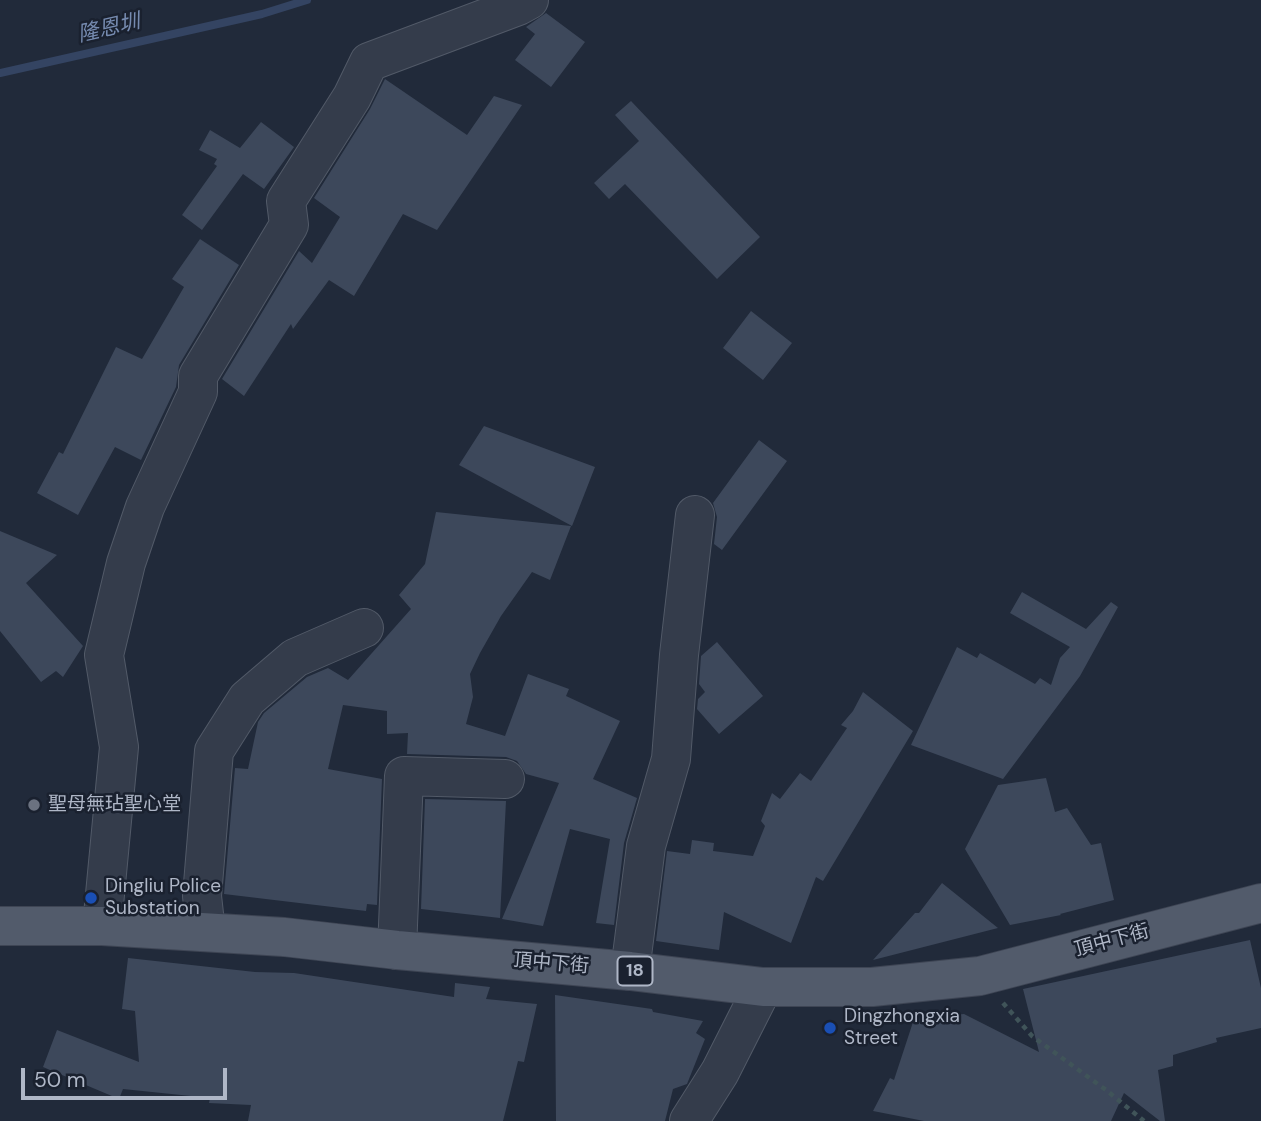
<!DOCTYPE html>
<html>
<head>
<meta charset="utf-8">
<style>
  body { margin:0 }
  #map { position:relative; width:1261px; height:1121px; overflow:hidden; background:#212a3a; font-family:"DM Sans",sans-serif }
  canvas { display:block }
  .scale { position:absolute; left:21px; top:1068px; width:206px; height:32px; box-sizing:border-box; border:4px solid #afb7c7; border-top:0; padding-left:9px; font-size:21px; line-height:24px; white-space:nowrap; color:#afb7c7; -webkit-text-stroke:5px #1a212f; paint-order:stroke }
</style>
</head>
<body>
<div id="map">
<canvas width="1261" height="1121"></canvas>
<div class="scale">50 m</div>
</div>
<script>
const c = document.querySelector('canvas').getContext('2d');
c.lineJoin = 'round';
const poly = rows => new Path2D(rows.map(r => 'M' + r).join(''));
function strokePath(path, color, width, dash) { c.strokeStyle = color; c.lineWidth = width; c.lineCap = dash ? 'butt' : 'round'; c.setLineDash(dash || []); c.stroke(path); }
function fill(path, color) { c.fillStyle = color; c.fill(path, 'evenodd'); }
function label(font, color, halo, rows, align = 'center') {
  c.font = font + ' "DM Sans","Noto Sans TC",sans-serif'; c.lineWidth = 5; c.setLineDash([]); c.textBaseline = 'middle'; c.strokeStyle = halo; c.fillStyle = color; for (const [text, x, y, turn = 0] of rows) {
    c.save(); c.translate(x, y); c.rotate((+turn || 0) * Math.PI / 180); c.textAlign = isNaN(turn) ? turn : align; if (halo) c.strokeText(text, 0, 0); c.fillText(text, 0, 0); c.restore();
  }
}
const stream = poly([
  [0,73,262,14,307,0]
]);
const building = poly([
  [546,13,585,42,551,87,515,60,535,34,526,27],
  [385,79,467,135,494,96,522,105,437,230,403,214,354,296,329,280,293,329,291,324,244,396,222,379,299,251,312,263,340,217,314,198,370,109],
  [631,101,760,237,717,279,625,184,609,199,594,183,639,141,615,115],
  [261,122,294,147,264,189,243,174,202,230,182,215,217,166,214,164,217,159,199,150,210,130,240,148],
  [200,239,239,265,179,365,176,387,141,460,115,447,78,515,37,493,59,452,63,454,116,347,142,359,184,287,172,279],
  [751,311,792,343,763,380,723,348],
  [484,426,595,467,572,526,459,465],
  [759,440,787,461,722,550,714,544,717,517,713,503],
  [436,512,571,526,550,580,532,572,501,616,480,653,470,674,473,697,466,724,505,736,528,674,569,689,566,696,620,721,593,779,637,798,624,843,614,925,596,923,610,839,570,829,543,926,502,919,559,783,526,774,517,761,506,757,407,754,408,733,387,734,387,711,343,705,328,769,382,779,377,905,367,904,366,911,224,894,235,768,248,769,258,722,264,713,307,677,328,668,348,680,411,609,399,595,425,564],
  [0,531,57,555,26,583,83,646,63,677,56,671,41,682,0,631],
  [1022,592,1086,629,1111,602,1118,607,1080,676,1003,779,911,745,957,647,977,658,980,653,1035,684,1040,678,1051,685,1060,658,1070,647,1010,613],
  [717,642,763,696,719,734,697,709,698,699,705,692,699,684,701,656],
  [863,692,913,731,823,881,816,877,791,943,724,912,719,950,656,941,667,851,690,854,692,840,714,843,713,851,753,856,765,826,761,821,772,793,780,799,800,773,811,781,847,728,841,725,853,711],
  [1046,778,1055,812,1067,808,1091,845,1101,843,1114,900,1060,914,1061,915,1010,925,965,849,998,785],
  [425,799,506,801,500,918,421,909],
  [942,883,998,928,873,960,915,913,919,913],
  [1250,940,1261,988,1261,1028,1216,1038,1217,1042,1173,1055,1173,1066,1158,1070,1165,1121,1160,1121,1124,1093,1111,1121,924,1121,873,1111,890,1078,894,1080,914,1019,964,1014,1039,1052,1023,989],
  [128,958,255,972,294,973,454,997,455,983,490,987,486,999,537,1004,524,1062,518,1061,503,1121,248,1121,251,1105,209,1103,210,1098,123,1089,119,1099,43,1067,57,1030,139,1062,135,1011,122,1009],
  [555,995,652,1009,653,1012,703,1021,696,1033,705,1039,687,1084,673,1089,665,1121,556,1121]
]);
const path = poly([
  [1003,1003,1032,1036,1106,1090,1144,1121]
]);
const minor = poly([
  [102,926,119,747,104,655,126,563,145,507,198,392,198,376,289,225,286,201,352,97,369,62,518,6,529,0],
  [206,932,202,896,214,751,247,699,295,658,364,628],
  [397,950,404,776,505,779],
  [630,971,646,846,671,759,679,655,695,515],
  [689,1121,720,1072,763,987]
]);
const major = poly([
  [0,926,102,926,284,937,397,950,630,971,763,987,872,987,980,976,1261,903]
]);
const markers = [
  [34,805,7,"#6b7280"],
  [91,898,7,"#1a4fb4"],
  [830,1028,7,"#1a4fb4"]
];
const shields = [
  [635,971,35]
];
const shieldNames = [
  ["18",635,971]
];
const poiNames = [
  ["聖母無玷聖心堂",48,805],
  ["Dingliu Police",105,887],
  ["Substation",105,909],
  ["Dingzhongxia",844,1017],
  ["Street",844,1039]
];
const streetNames = [
  ["頂中下街",1112,941,-15],
  ["頂中下街",551,964,5]
];
const waterNames = [
  ["隆恩圳",109,29,-13]
];
strokePath(stream, '#344462', 8);
fill(building, '#3d485b');
strokePath(minor, '#525a68', 40);
strokePath(major, '#3e4554', 40);
strokePath(path, '#405459', 4.5, [5, 5]);
strokePath(minor, '#343c4b', 38);
strokePath(major, '#525b6b', 38);
for (const [x, y, r, color] of markers) { const dot = new Path2D(); dot.arc(x, y, r, 0, 2 * Math.PI); c.fillStyle = color; c.fill(dot); strokePath(dot, '#1a212f', 2.5); }
for (const [x, y, w] of shields) { const box = new Path2D(); box.roundRect(x - w / 2, y - 14.5, w, 29, 5); c.fillStyle = '#1a212f'; c.fill(box); strokePath(box, '#afb7c7', 2); }
label('bold 18px', '#afb7c7', null, shieldNames);
label('19px', '#afb7c7', '#1a212f', poiNames, 'left');
label('19px', '#afb7c7', '#1a212f', streetNames);
label('italic 21px', '#768bb0', '#1a212f', waterNames);
</script>
</body>
</html>
